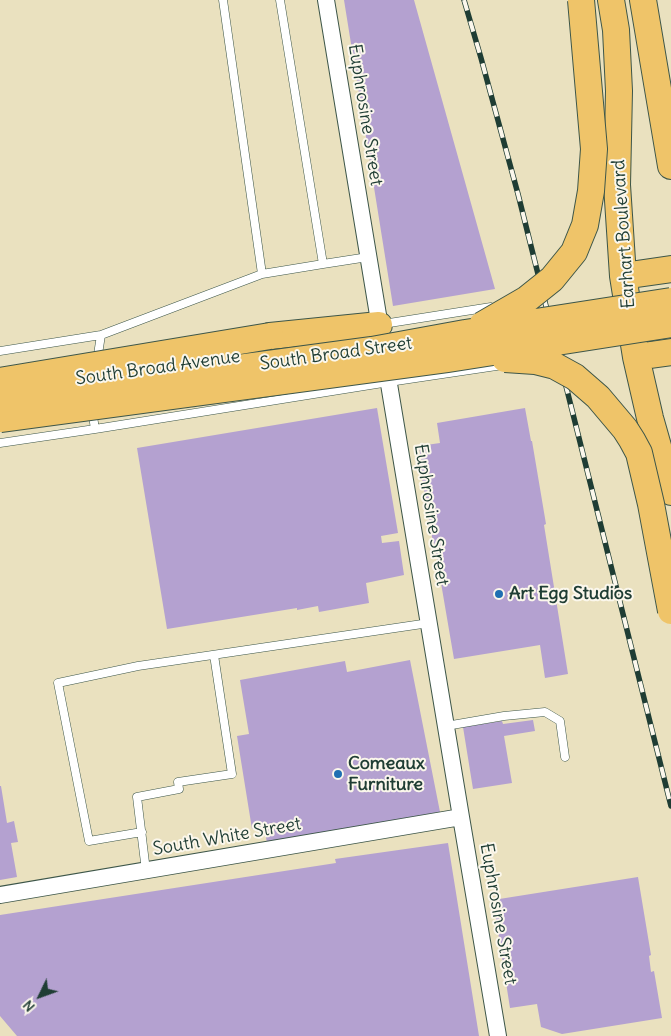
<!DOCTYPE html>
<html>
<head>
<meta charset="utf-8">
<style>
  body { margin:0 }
  #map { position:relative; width:671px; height:1036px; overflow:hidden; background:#eae1bf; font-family:Delius,sans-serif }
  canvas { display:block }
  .north { position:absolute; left:15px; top:971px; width:50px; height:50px; -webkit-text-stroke:4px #fbf7ec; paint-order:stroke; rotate:228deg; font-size:14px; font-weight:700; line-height:20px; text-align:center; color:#1f3d34 }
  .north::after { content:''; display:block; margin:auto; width:18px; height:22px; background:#1f3d34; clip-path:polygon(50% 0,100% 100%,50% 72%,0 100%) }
</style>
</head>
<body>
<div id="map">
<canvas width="671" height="1036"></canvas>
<div class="north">N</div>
</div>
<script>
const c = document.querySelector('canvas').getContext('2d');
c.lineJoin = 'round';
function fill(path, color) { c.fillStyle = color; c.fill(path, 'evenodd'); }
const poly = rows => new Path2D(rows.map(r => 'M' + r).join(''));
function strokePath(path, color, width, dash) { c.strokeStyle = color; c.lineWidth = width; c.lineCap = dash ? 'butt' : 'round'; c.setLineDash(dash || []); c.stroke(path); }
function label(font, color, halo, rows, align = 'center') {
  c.font = font + ' Delius,sans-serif'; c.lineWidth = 4; c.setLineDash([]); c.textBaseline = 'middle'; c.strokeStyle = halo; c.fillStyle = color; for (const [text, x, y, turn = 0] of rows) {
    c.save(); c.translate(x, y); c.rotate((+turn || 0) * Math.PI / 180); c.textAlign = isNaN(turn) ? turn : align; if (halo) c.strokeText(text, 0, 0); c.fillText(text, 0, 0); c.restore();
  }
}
const building = poly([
  [344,0,414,0,495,289,393,306],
  [377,408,398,533,381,536,382,543,399,541,404,575,366,583,369,603,319,612,318,606,297,610,297,608,167,629,137,448],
  [525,408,531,441,532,441,546,524,544,525,568,674,545,678,540,645,454,659,434,542,433,543,419,460,421,460,419,446,440,443,437,423],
  [410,660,440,812,267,843,264,826,252,829,237,736,249,734,240,680,345,661,347,672],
  [533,720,535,731,504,736,512,783,473,789,463,727,502,721,503,724],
  [0,786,1,786,7,823,14,821,18,842,11,843,17,877,0,880],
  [448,843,479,1036,17,1036,0,1016,0,915,336,863,335,859],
  [638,877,651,955,649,956,651,972,654,971,662,1018,562,1034,541,1027,537,1004,510,1008,493,900]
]);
const service = poly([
  [223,0,262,274],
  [323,264,368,257],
  [383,324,491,307,492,309],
  [0,351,101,335,262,274,323,264,280,0],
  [97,361,101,335],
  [95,429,389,382,503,365],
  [0,443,95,429,92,410],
  [446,726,504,716,545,712,560,721,565,757],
  [142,832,89,841,58,683,138,666,429,623],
  [146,871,137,797,179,789,178,782,232,774,214,655]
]);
const minor = poly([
  [326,0,381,333],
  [385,360,461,817,498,1036],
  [0,895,461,817]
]);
const primary = poly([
  [611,0,616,30,619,91,617,185,623,276,636,357,650,418,671,492],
  [643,0,671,166],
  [623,276,671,269],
  [270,336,379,325],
  [636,357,671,352]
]);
const rail = poly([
  [464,0,481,58,518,194,671,806]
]);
const primaryBridge = poly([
  [482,325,527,299,552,279,574,252,585,225,591,191,594,149,581,0],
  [505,359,535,361,555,366,575,377,598,397,625,429,632,440,639,453,651,504,671,611],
  [0,381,270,336],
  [0,400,372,350,465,333,671,301],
  [0,419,447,359,671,324]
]);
const markers = [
  [499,594,5,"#1f6fb2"],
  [338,774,5,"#1f6fb2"]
];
const streetNames = [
  ["Euphrosine Street",365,115,81],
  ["Earhart Boulevard",624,234,-94],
  ["South Broad Street",336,354,-8],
  ["South Broad Avenue",158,368,-8],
  ["Euphrosine Street",431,515,81],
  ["South White Street",227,837,-10],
  ["Euphrosine Street",498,914,80]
];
const poiNames = [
  ["Art Egg Studios",509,594],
  ["Comeaux",348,764],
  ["Furniture",348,785]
];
fill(building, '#b4a1d0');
strokePath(service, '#3d5649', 9);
strokePath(minor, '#3d5649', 18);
strokePath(primary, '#3d5649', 28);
strokePath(service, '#fff', 8);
strokePath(minor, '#fff', 16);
strokePath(primary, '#efc469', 26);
strokePath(rail, '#1f3d34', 5.5);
strokePath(rail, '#fbf7ec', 4, [11]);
strokePath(primaryBridge, '#3d5649', 28, []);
strokePath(primaryBridge, '#efc469', 26);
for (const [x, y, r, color] of markers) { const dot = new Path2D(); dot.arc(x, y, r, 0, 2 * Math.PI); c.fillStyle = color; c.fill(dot); strokePath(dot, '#fbf7ec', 2); }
label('18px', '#1f3d34', '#fbf7ec', streetNames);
label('bold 18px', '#1f3d34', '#fbf7ec', poiNames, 'left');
</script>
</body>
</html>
